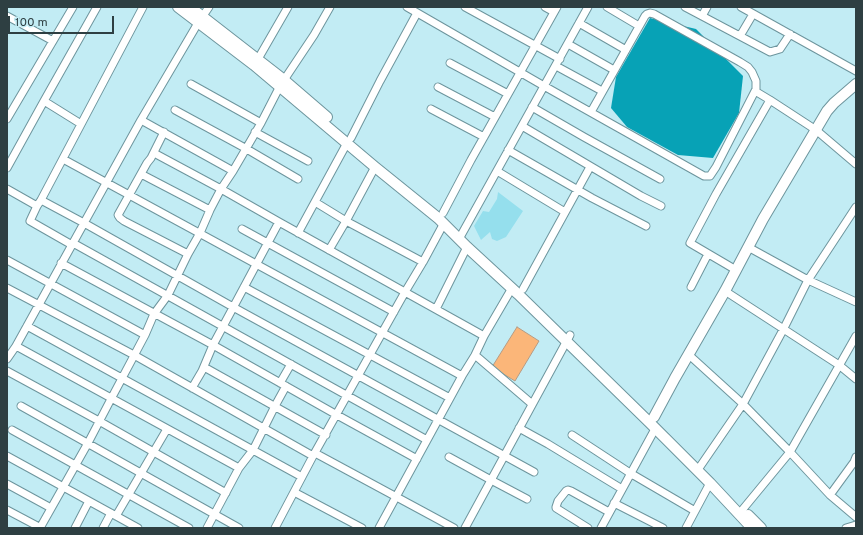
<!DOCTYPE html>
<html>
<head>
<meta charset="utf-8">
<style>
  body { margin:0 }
  #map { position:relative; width:863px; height:535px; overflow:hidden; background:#c2ecf4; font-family:Overpass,sans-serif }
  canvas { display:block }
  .frame { position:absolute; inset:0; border:8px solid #2e3f42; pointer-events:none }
  .scale { position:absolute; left:8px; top:16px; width:106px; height:18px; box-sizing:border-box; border:2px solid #2e3f42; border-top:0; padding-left:5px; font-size:12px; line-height:14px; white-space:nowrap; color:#2e3f42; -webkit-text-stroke:3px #c2ecf4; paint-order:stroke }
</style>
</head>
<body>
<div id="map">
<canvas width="863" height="535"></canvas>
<div class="frame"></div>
<div class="scale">100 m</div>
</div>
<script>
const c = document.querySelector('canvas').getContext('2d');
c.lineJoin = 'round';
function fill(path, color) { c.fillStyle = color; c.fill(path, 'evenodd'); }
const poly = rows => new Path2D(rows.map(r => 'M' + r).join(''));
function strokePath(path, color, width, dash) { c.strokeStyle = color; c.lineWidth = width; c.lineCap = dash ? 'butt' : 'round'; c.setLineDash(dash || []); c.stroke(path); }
const green = poly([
  [498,192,523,211,506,237,497,241,492,239,490,232,481,240,474,226,483,211,489,212,497,199]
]);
const water = poly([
  [650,18,696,29,743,76,739,113,713,158,678,155,627,127,611,108,616,77]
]);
const building = poly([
  [517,327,539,341,515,381,492,367,517,327]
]);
const street = poly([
  [407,7,544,86,704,176,710,176,716,167,756,89,756,81,752,72,748,67,740,62,654,14,650,13,647,14,645,16,591,112],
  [465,7,560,59],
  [545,7,554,12],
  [607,7,639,26],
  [685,7,770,52,780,49,790,34],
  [741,7,856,71],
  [7,16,53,41],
  [702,16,707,7],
  [579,23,626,50],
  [740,36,753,14],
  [568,44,614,70],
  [258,59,288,7],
  [450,63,508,94],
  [556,66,602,91],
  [191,84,261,123],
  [438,87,495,117],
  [755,91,770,100,816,130,856,164],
  [44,101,81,124],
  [532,107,584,137,660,179],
  [431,109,484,137],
  [175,110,245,148,298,179],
  [7,119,73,7],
  [141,120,233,171],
  [522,126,641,196,661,206],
  [164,132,151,158,147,163,118,215,120,218,124,221,188,254],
  [255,132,308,161],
  [351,138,380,81,417,13],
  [508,150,592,198,646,226],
  [154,153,221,189,279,222,484,336],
  [63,159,462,376],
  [7,168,44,101,97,7],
  [497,171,565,212],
  [141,174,210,210],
  [7,189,37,206],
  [41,200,84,223,233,307,534,472],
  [315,202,346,221,423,262],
  [443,213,471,160,557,7],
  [279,222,213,345,337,415,417,459],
  [242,229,394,312],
  [298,233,347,143],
  [459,239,588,7],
  [73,243,427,440],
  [72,245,30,221,37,206,41,200,143,7],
  [748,247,808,280,856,302],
  [329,250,346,221,375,167],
  [7,260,145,335],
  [61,263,213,345,202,371,192,388],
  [736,270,690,243,716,194,770,100],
  [244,287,450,398],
  [691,287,708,254],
  [7,288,134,355,313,456],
  [523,289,590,167],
  [725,291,839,365,856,379],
  [436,309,467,247],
  [27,326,302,477],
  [16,346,239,468],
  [688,354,743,404,790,452,830,495,856,517],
  [475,355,532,404],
  [7,359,16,346,141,120,198,23,209,7],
  [204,367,326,435],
  [7,371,99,421,226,493],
  [280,383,291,364],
  [21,406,239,528],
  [519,428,548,444,622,489],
  [12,430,189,528],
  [572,435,630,473,695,511],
  [315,453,454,528],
  [7,456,138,528],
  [449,457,491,480,527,499],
  [697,471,743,404,783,330,808,280,856,207],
  [7,484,51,508],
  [294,492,362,528],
  [830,495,854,462,856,457],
  [614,503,663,528],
  [743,509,790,452,856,336],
  [7,510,41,528],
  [116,516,167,429],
  [40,528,88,443,111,399,145,335,154,314,168,295,188,254,200,233,210,210,221,189,233,171,261,123,280,86,314,35,330,7],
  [75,528,89,501],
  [103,528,111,513],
  [207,528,239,468,253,450,275,406,286,386],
  [275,528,313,456,405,292,423,262,444,223],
  [379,528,462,376,475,355,484,336,512,288],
  [465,528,570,335],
  [588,528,556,508,556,507,558,501,566,491,568,490,571,491,609,512],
  [601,528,655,429],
  [686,528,710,483],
  [846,528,856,525]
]);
const secondary = poly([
  [178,7,254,65,375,167,438,218,467,247,518,294,649,422,710,483,752,528],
  [190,7,284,80,327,117],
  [654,417,675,378,725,291,763,219,827,111,834,103,856,84],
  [748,515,761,528]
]);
fill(green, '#95dfed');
fill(water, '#07a2b6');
fill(building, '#fbb679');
strokePath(building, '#b59b84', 1);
strokePath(street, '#6d959d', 9);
strokePath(secondary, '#6d959d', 12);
strokePath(street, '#fff', 7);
strokePath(secondary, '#fff', 10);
</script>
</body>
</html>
